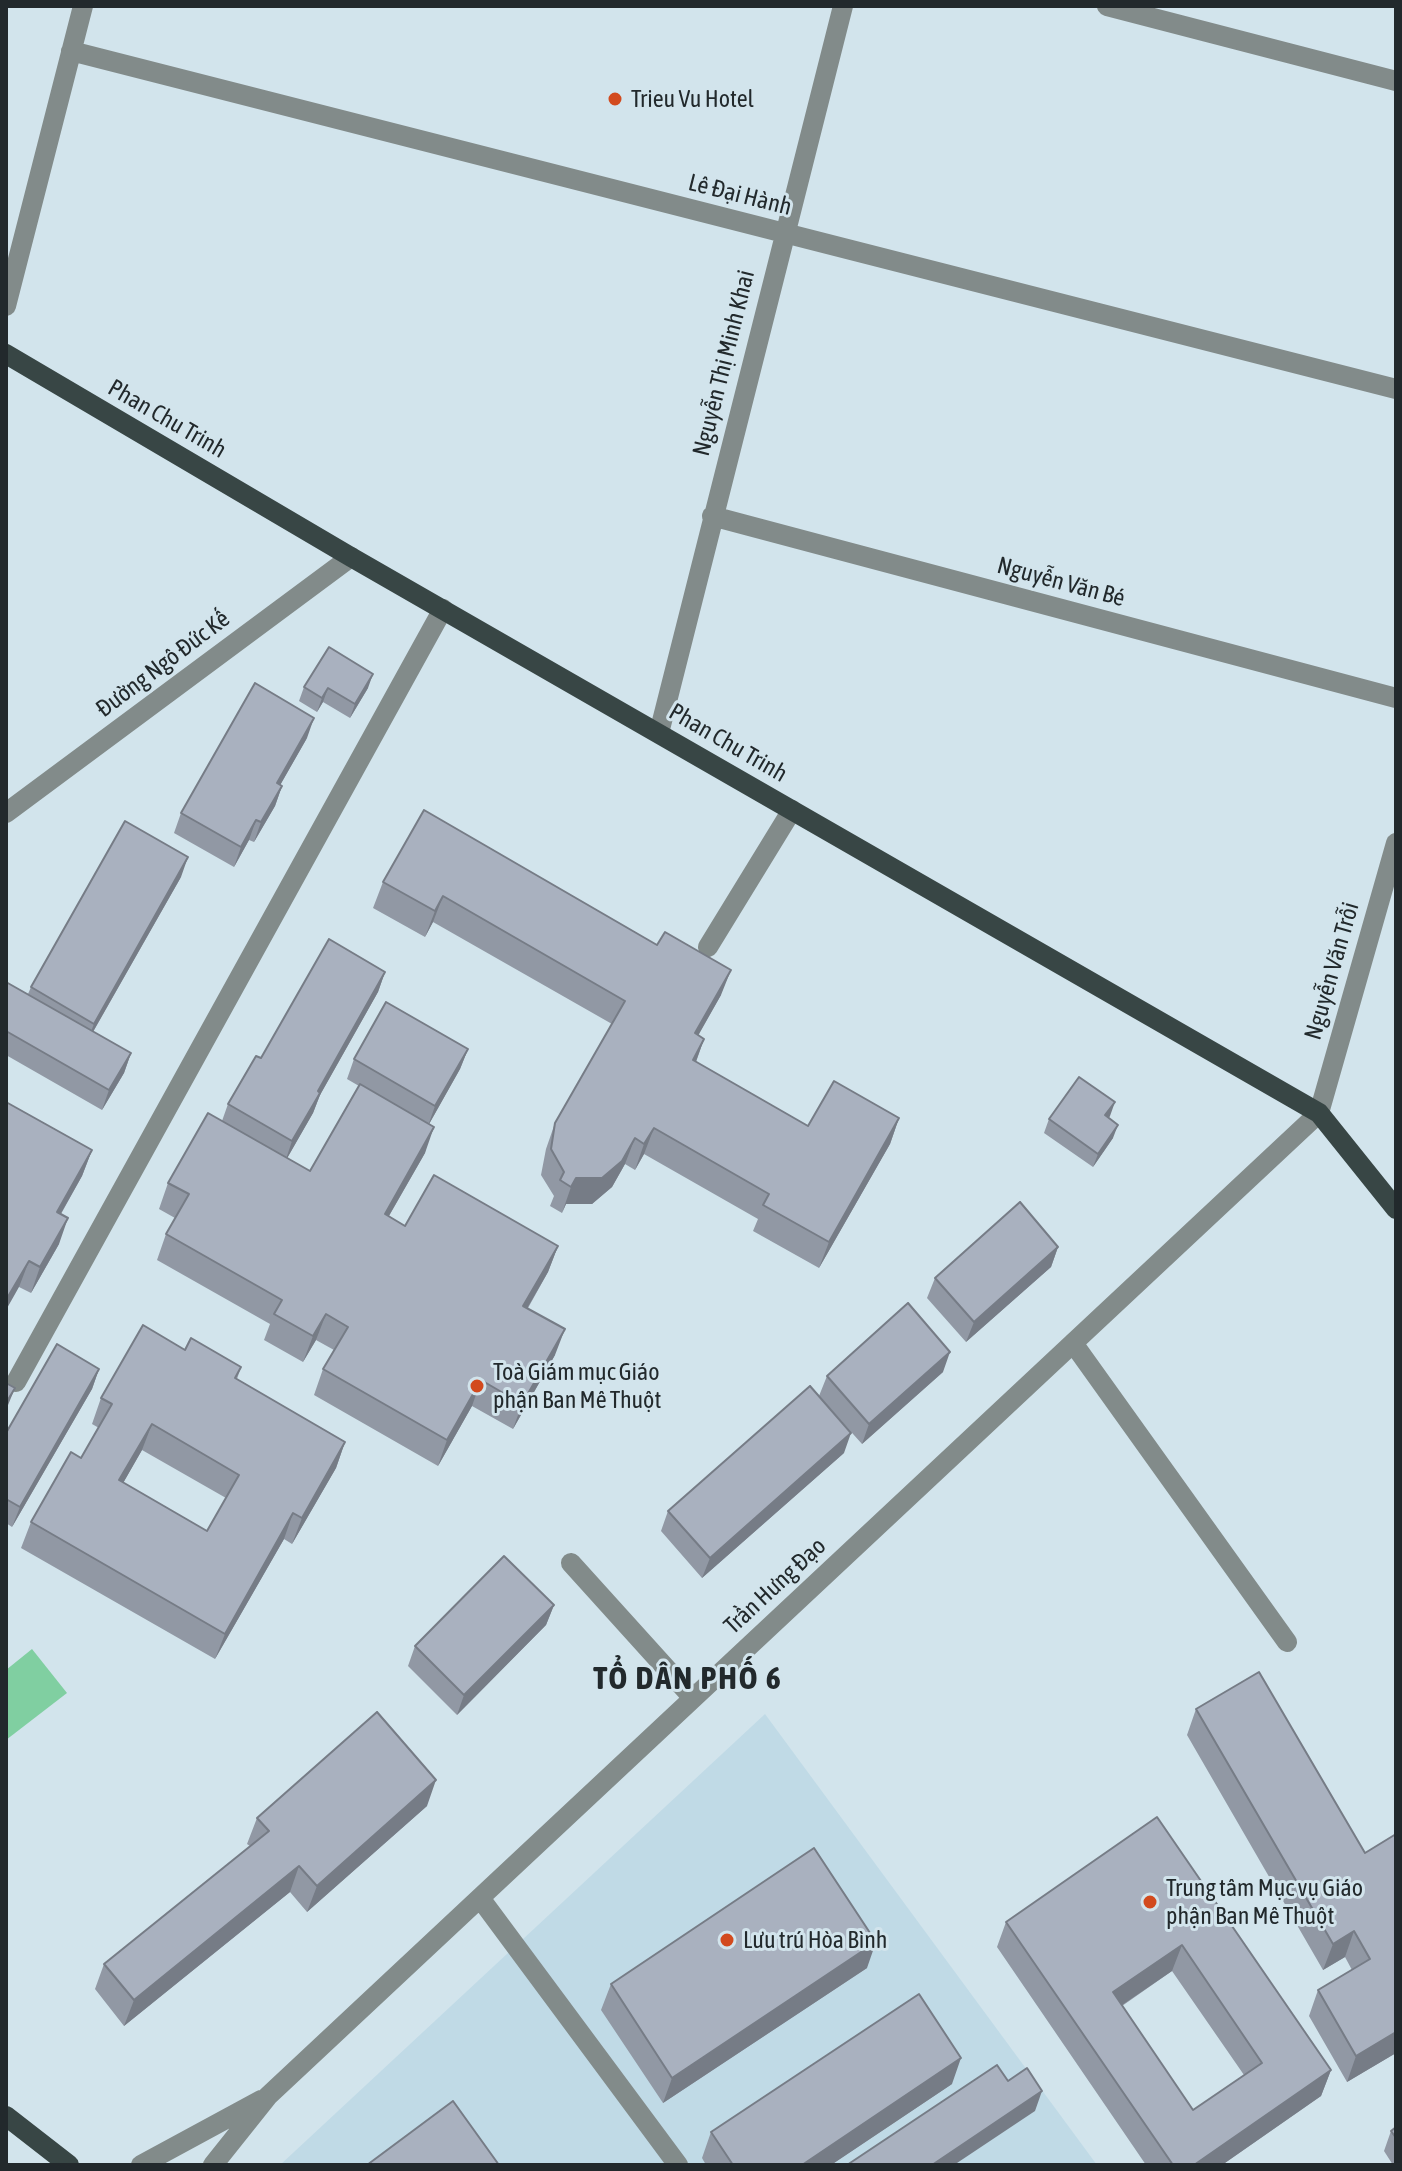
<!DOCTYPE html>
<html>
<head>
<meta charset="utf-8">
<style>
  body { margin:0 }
  #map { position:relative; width:1402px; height:2171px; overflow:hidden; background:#d2e4ec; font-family:"Asap Condensed",sans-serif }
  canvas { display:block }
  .frame { position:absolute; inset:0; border:8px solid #22292c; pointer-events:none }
</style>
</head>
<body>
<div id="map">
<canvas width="1402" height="2171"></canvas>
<div class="frame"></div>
</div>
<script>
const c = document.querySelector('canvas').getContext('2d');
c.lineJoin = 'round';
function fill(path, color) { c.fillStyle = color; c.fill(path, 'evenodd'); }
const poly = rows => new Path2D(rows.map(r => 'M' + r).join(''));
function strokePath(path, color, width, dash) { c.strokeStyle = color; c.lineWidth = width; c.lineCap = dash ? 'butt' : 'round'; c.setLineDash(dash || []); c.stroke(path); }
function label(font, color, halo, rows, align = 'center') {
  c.font = font + ' "Asap Condensed",sans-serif'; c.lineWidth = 6; c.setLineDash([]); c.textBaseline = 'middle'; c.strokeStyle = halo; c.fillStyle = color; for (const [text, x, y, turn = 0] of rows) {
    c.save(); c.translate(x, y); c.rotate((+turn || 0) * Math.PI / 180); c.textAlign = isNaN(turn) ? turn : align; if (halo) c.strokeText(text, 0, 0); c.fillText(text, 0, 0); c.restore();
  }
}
const built = poly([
  [765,1714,1097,2165,280,2165]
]);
const green = poly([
  [32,1649,67,1693,6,1740,6,1670]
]);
const minor = poly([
  [1107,6,1396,81],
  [71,51,1396,389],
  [6,306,83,6],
  [712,516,1396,698],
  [659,733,843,6],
  [6,813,351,557],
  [708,947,792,810],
  [1073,1343,1287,1642],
  [16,1382,443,609],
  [571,1563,693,1698],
  [480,1898,678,2165],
  [141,2165,261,2100],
  [213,2165,268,2096,1319,1113,1396,843]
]);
const major = poly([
  [6,354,351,557,1319,1113,1396,1209],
  [6,2116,69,2165]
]);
const wall = poly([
  [304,687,368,688,350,718,323,702,317,712,299,701],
  [307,738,280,785,282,786,275,806,254,842,249,840,234,867,174,833,181,813],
  [424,810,721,995,698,1035,704,1039,696,1062,808,1126,899,1118,890,1144,819,1268,753,1231,758,1219,644,1154,635,1170,625,1164,612,1187,592,1204,566,1204,562,1213,550,1206,554,1196,541,1175,546,1149,555,1123,612,1024,433,922,425,937,373,908,383,882],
  [181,877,93,1032,131,1053,124,1073,102,1110,6,1055,6,982,28,994,31,987],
  [385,972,378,992,320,1095,313,1113,287,1158,310,1171,359,1086,347,1079,354,1059,468,1049,460,1069,429,1124,425,1153,389,1216,405,1226,558,1246,548,1272,528,1308,555,1355,513,1429,472,1406,438,1466,314,1395,323,1369,334,1350,316,1340,303,1362,264,1340,270,1324,157,1260,166,1234,175,1218,159,1209,168,1183,222,1121,228,1104,261,1058],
  [6,1102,92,1150,82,1176,61,1214,59,1244,31,1293,19,1287],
  [1110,1116,1108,1118,1113,1138,1093,1167,1044,1133,1049,1119],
  [1058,1247,1051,1267,966,1342,927,1298,935,1278],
  [185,1350,241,1367,237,1379,345,1442,336,1468,292,1544,284,1539,215,1659,21,1548,31,1522,81,1458,99,1428,92,1424,101,1398],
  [142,1450,226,1498,207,1531,123,1483],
  [99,1369,92,1389,12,1527,6,1523,6,1433],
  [943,1372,862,1444,819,1396,827,1376],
  [844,1453,702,1578,661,1531,668,1511],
  [554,1605,546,1625,457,1715,408,1666,415,1646],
  [1196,1709,1365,1853,1396,1834,1396,2053,1347,2082,1309,2016,1318,1990,1352,1970,1345,1957,1323,1970,1187,1735],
  [427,1806,307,1912,290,1892,124,2026,95,1989,104,1964,250,1846,247,1844,257,1818],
  [1157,1817,1331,2070,1321,2096,1222,2165,1146,2165,997,1947,1006,1922],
  [1172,1971,1244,2075,1193,2110,1122,2006],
  [867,1968,663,2103,601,2010,611,1984],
  [952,2084,831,2165,706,2165,702,2158,711,2132],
  [1396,2127,1396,2165,1393,2165,1384,2151,1391,2131]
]);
const shadedWall = poly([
  [373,674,368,688,350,718,355,704],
  [328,688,323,702,317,712,322,698],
  [314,718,307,738,270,803,277,783],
  [282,786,275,806,254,842,261,822],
  [256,820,249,840,234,867,241,847],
  [188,857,181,877,86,1044,94,1024],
  [443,896,433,922,425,937,435,911],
  [731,970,721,995,685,1059,695,1033],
  [385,972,378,992,320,1095,313,1113,285,1162,292,1141,318,1091],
  [704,1039,695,1064,693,1060],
  [468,1049,460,1069,428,1126,435,1106],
  [131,1053,124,1073,102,1110,109,1090],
  [1115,1102,1110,1116,1100,1129,1105,1115],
  [899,1118,890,1144,819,1268,829,1242],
  [1118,1125,1113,1138,1093,1167,1098,1154],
  [434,1127,425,1153,375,1240,385,1214],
  [654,1128,644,1154,635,1170,644,1144],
  [635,1138,625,1164,612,1187,592,1204,566,1204,562,1213,571,1187,576,1178],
  [92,1150,82,1176,47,1238,57,1212],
  [68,1218,59,1244,31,1293,40,1267],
  [558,1246,548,1272,514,1331,523,1306],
  [1058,1247,1051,1267,966,1342,974,1322],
  [29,1261,19,1287,6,1310,6,1300],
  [326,1314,316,1340,303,1362,313,1336],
  [565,1329,555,1355,513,1429,522,1404],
  [950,1352,943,1372,862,1444,869,1424],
  [99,1369,92,1389,12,1527,20,1507],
  [481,1380,472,1406,438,1466,447,1440],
  [15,1388,6,1410,6,1403],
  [152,1424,142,1450,110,1506,119,1480],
  [851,1433,844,1453,702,1578,710,1558],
  [345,1442,336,1468,292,1544,302,1518],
  [293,1513,284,1539,215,1659,225,1634],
  [554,1605,546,1625,457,1715,464,1695],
  [436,1780,427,1806,307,1912,317,1886],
  [299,1866,290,1892,124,2026,134,2000],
  [1354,1931,1345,1957,1323,1970,1333,1944],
  [876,1942,867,1968,663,2103,672,2078],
  [1182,1945,1172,1971,1103,2018,1113,1992],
  [1396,2032,1396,2053,1347,2082,1356,2056],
  [961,2058,952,2084,831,2165,802,2165],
  [1331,2070,1321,2096,1222,2165,1194,2165],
  [1042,2091,1035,2111,954,2165,932,2165]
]);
const building = poly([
  [329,647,373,674,355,704,328,688,322,698,304,687,329,647],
  [255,683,314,718,277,783,282,786,261,822,256,820,241,847,181,813,255,683],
  [424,810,657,945,665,932,731,970,695,1033,704,1039,693,1060,808,1126,834,1081,899,1118,829,1242,763,1205,769,1194,654,1128,644,1144,635,1138,622,1161,602,1178,576,1178,571,1187,560,1180,564,1172,551,1149,555,1123,625,1001,443,896,435,911,383,882,424,810],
  [125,821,188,857,94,1024,31,987,125,821],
  [329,939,385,972,318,1091,320,1093,292,1141,228,1104,256,1056,261,1058,329,939],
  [6,982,131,1053,109,1090,6,1031,6,982],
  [386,1002,468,1049,435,1106,354,1059,386,1002],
  [1079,1077,1115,1102,1105,1115,1118,1125,1098,1154,1049,1119,1079,1077],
  [360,1084,434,1127,385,1214,405,1226,434,1175,558,1246,523,1306,565,1329,522,1404,481,1380,447,1440,323,1369,348,1327,326,1314,313,1336,274,1314,282,1300,166,1234,189,1194,168,1183,208,1113,310,1171,360,1084],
  [6,1102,92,1150,57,1212,68,1218,40,1267,29,1261,6,1300,6,1102],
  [1020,1202,1058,1247,974,1322,935,1278,1020,1202],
  [908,1303,950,1352,869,1424,827,1376,908,1303],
  [143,1325,185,1350,191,1338,241,1367,235,1378,345,1442,302,1518,293,1513,225,1634,31,1522,71,1452,81,1458,112,1404,101,1398,143,1325],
  [152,1424,239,1475,207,1531,119,1480,152,1424],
  [57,1344,99,1369,20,1507,6,1499,6,1433,57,1344],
  [6,1383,15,1388,6,1403,6,1383],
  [810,1386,851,1433,710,1558,668,1511,810,1386],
  [504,1556,554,1605,464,1695,415,1646,504,1556],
  [1259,1672,1365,1853,1396,1834,1396,2032,1356,2056,1318,1990,1370,1959,1354,1931,1333,1944,1196,1709,1259,1672],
  [377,1712,436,1780,317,1886,299,1866,134,2000,104,1964,269,1831,257,1818,377,1712],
  [1157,1817,1331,2070,1194,2165,1173,2165,1006,1922,1157,1817],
  [1182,1945,1262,2063,1193,2110,1113,1992,1182,1945],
  [814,1848,876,1942,672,2078,611,1984,814,1848],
  [919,1994,961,2058,802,2165,733,2165,711,2132,919,1994],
  [997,2065,1008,2081,1027,2068,1042,2091,932,2165,847,2165,997,2065],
  [453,2101,499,2165,367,2165,453,2101],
  [1396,2127,1396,2138,1391,2131,1396,2127]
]);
const markers = [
  [615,99,8,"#d24a1e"],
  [477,1386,8,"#d24a1e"],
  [1150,1902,8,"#d24a1e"],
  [727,1940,8,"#d24a1e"]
];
const poiNames = [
  ["Trieu Vu Hotel",631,99],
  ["Toà Giám mục Giáo",493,1372],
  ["phận Ban Mê Thuột",493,1400],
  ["Trung tâm Mục vụ Giáo",1166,1888],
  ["phận Ban Mê Thuột",1166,1916],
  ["Lưu trú Hòa Bình",743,1940]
];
const streetNames = [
  ["Lê Đại Hành",740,195,14],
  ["Nguyễn Thị Minh Khai",724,363,-76],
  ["Phan Chu Trinh",167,419,30],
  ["Nguyễn Văn Bé",1061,582,15],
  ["Đường Ngô Đức Kế",163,664,-37],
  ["Phan Chu Trinh",728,743,30],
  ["Nguyễn Văn Trỗi",1332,971,-74],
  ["Trần Hưng Đạo",775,1586,-43]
];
const districtNames = [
  ["TỔ DÂN PHỐ 6",688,1679]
];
fill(built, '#c0dae6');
fill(green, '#80cfa1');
strokePath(minor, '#828b8a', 20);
strokePath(major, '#384645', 20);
fill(wall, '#9198a4');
fill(shadedWall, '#767c86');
fill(building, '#a9b1bf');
strokePath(building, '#767c86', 2);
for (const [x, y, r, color] of markers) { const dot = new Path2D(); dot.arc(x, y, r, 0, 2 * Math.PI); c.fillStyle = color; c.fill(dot); strokePath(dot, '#d2e4ec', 3); }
label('24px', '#22292c', '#d2e4ec', poiNames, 'left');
label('24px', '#22292c', '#d2e4ec', streetNames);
c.letterSpacing = '2px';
label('bold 32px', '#22292c', '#d2e4ec', districtNames);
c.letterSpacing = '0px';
</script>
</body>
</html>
